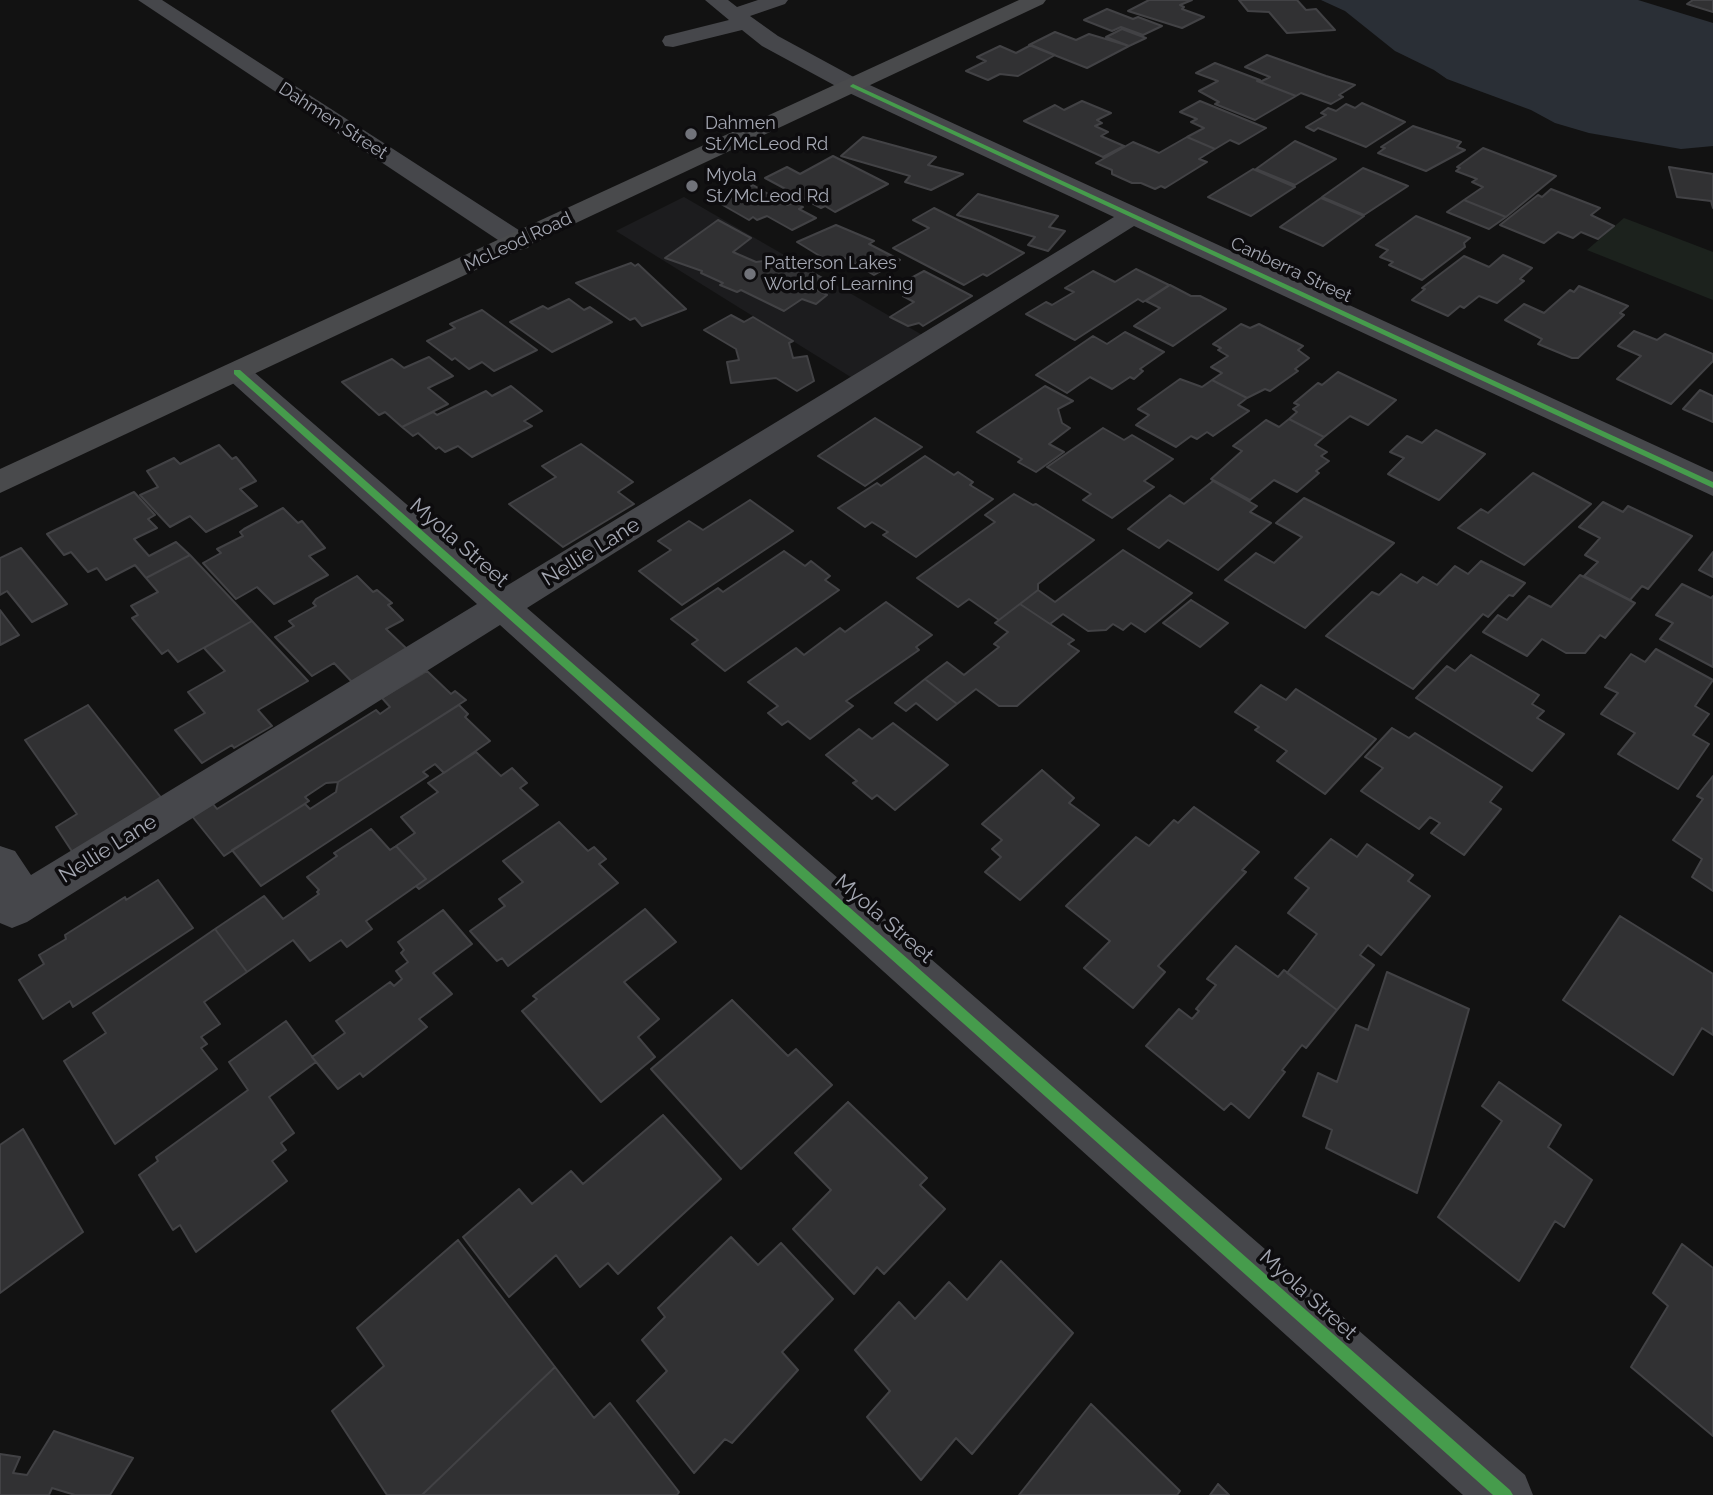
<!DOCTYPE html>
<html>
<head>
<meta charset="utf-8">
<style>
  body { margin:0 }
  canvas { display:block; background:#121212 }
</style>
</head>
<body>
<canvas width="1713" height="1495"></canvas>
<script>
const c = document.querySelector('canvas').getContext('2d');
c.lineJoin = 'round';
function fill(path, color) { c.fillStyle = color; c.fill(path, 'evenodd'); }
const poly = rows => new Path2D(rows.map(r => 'M' + r).join(''));
function strokePath(path, color, width, dash) { c.strokeStyle = color; c.lineWidth = width; c.lineCap = dash ? 'butt' : 'round'; c.setLineDash(dash || []); c.stroke(path); }
function label(font, color, halo, rows, align = 'center') {
  c.font = font + ' Raleway,sans-serif'; c.lineWidth = 7; c.setLineDash([]); c.textBaseline = 'middle'; c.strokeStyle = halo; c.fillStyle = color; for (const [text, x, y, turn = 0] of rows) {
    c.save(); c.translate(x, y); c.rotate((+turn || 0) * Math.PI / 180); c.textAlign = isNaN(turn) ? turn : align; if (halo) c.strokeText(text, 0, 0); c.fillText(text, 0, 0); c.restore();
  }
}
const built = poly([
  [684,197,924,336,854,379,616,231]
]);
const green = poly([
  [1624,218,1713,252,1713,300,1587,250]
]);
const water = poly([
  [1321,0,1638,0,1713,23,1713,146,1681,149,1589,133,1555,123,1531,110,1447,79,1434,70,1395,51,1345,11]
]);
const building = poly([
  [1149,0,1192,0,1180,5,1184,7,1182,9,1204,17,1182,28,1128,11,1149,0],
  [1239,0,1297,0,1306,10,1316,9,1335,30,1287,33,1269,12,1248,11,1239,0],
  [1693,0,1713,0,1713,12,1687,4,1693,0],
  [1107,9,1133,19,1138,17,1162,26,1143,35,1121,27,1112,31,1084,20,1107,9],
  [1122,29,1146,38,1129,46,1106,37,1122,29],
  [1055,32,1076,40,1089,34,1129,46,1087,68,1029,45,1055,32],
  [1031,45,1055,55,1018,76,1000,74,988,80,966,71,986,61,977,57,1000,46,1016,53,1031,45],
  [1267,55,1326,76,1355,85,1339,95,1343,97,1331,104,1301,93,1296,96,1260,82,1270,77,1245,67,1267,55],
  [1215,63,1260,80,1257,81,1296,96,1255,120,1215,104,1219,102,1199,91,1218,81,1196,73,1215,63],
  [1082,101,1111,113,1097,120,1102,123,1095,126,1108,132,1101,136,1124,146,1103,157,1024,121,1055,105,1064,110,1082,101],
  [1200,101,1266,128,1239,144,1230,140,1215,149,1187,137,1204,128,1191,122,1197,119,1180,112,1200,101],
  [1362,103,1405,122,1366,147,1318,128,1314,131,1306,127,1326,115,1321,113,1328,108,1336,111,1346,104,1355,108,1362,103],
  [1413,126,1461,142,1457,147,1465,150,1426,171,1378,153,1385,148,1381,147,1413,126],
  [863,137,936,157,928,165,963,174,931,190,905,182,910,176,841,156,863,137],
  [1187,137,1215,149,1199,159,1207,162,1165,188,1161,186,1155,189,1141,183,1132,183,1112,174,1112,170,1096,163,1133,142,1159,153,1187,137],
  [1295,141,1336,159,1295,185,1256,169,1295,141],
  [1483,148,1556,176,1506,217,1464,200,1483,187,1472,182,1477,179,1456,171,1460,168,1457,167,1483,148],
  [833,156,888,184,835,212,825,206,821,208,765,178,787,167,800,174,833,156],
  [1669,167,1713,174,1713,208,1711,201,1677,197,1669,167],
  [1363,168,1408,186,1364,215,1322,197,1363,168],
  [1253,169,1295,187,1251,216,1208,197,1253,169],
  [753,185,787,205,794,202,803,207,799,209,816,218,792,230,767,216,757,220,753,217,749,220,721,204,753,185],
  [1551,189,1600,208,1591,215,1614,226,1598,239,1581,232,1573,238,1558,232,1544,243,1500,225,1538,195,1542,197,1551,189],
  [978,194,1058,216,1049,227,1065,231,1048,251,1028,245,1035,237,957,215,978,194],
  [1321,198,1364,216,1323,246,1280,227,1321,198],
  [1464,200,1506,217,1489,229,1447,212,1464,200],
  [934,208,1024,253,987,276,983,274,964,285,893,248,929,228,913,220,934,208],
  [1416,216,1470,238,1464,243,1465,247,1422,280,1389,265,1393,262,1380,257,1388,250,1376,245,1416,216],
  [718,220,751,238,733,252,756,262,771,260,778,264,792,262,826,280,814,288,827,295,816,304,802,299,784,311,741,290,737,292,720,285,723,283,701,273,702,271,665,258,718,220],
  [836,225,874,241,869,244,900,260,874,275,845,258,841,261,834,257,828,261,797,242,836,225],
  [1503,255,1532,268,1520,279,1524,281,1497,303,1479,296,1464,308,1460,306,1448,316,1412,300,1425,289,1422,288,1464,256,1489,267,1503,255],
  [631,263,635,266,638,264,686,309,642,326,635,318,630,320,576,283,631,263],
  [1136,269,1169,285,1143,302,1138,299,1075,340,1026,314,1046,302,1052,305,1074,292,1065,288,1093,271,1115,282,1136,269],
  [924,271,972,296,923,326,919,323,908,326,890,317,914,302,903,296,914,289,902,283,924,271],
  [1170,285,1191,296,1200,296,1226,309,1173,346,1134,326,1160,308,1146,301,1170,285],
  [1579,286,1628,306,1620,313,1624,315,1578,358,1572,358,1538,344,1542,339,1505,320,1524,304,1544,313,1570,290,1574,292,1579,286],
  [569,299,584,310,590,307,612,322,552,352,510,322,543,306,548,309,569,299],
  [482,310,537,350,494,371,482,362,469,369,455,358,452,360,427,341,455,328,450,324,482,310],
  [731,315,744,322,753,317,793,341,789,343,793,358,807,356,814,381,797,391,776,378,731,383,727,362,739,360,736,349,704,330,731,315],
  [1241,324,1250,328,1259,324,1303,346,1298,350,1309,358,1295,369,1298,371,1270,391,1265,389,1247,398,1212,380,1222,373,1211,367,1228,356,1218,350,1221,348,1213,344,1241,324],
  [1634,331,1657,340,1665,334,1713,354,1713,361,1671,404,1617,379,1641,356,1618,346,1634,331],
  [1125,332,1164,352,1140,369,1143,371,1134,379,1130,377,1112,389,1090,377,1067,393,1036,375,1093,336,1107,344,1125,332],
  [429,357,453,376,428,388,448,404,402,427,385,412,379,415,342,382,392,359,404,368,429,357],
  [1338,372,1396,400,1368,425,1350,416,1324,437,1289,419,1297,412,1293,409,1299,405,1294,403,1318,383,1322,385,1338,372],
  [1180,379,1202,387,1212,380,1247,398,1238,405,1249,411,1213,436,1207,432,1197,439,1191,436,1176,447,1136,425,1149,415,1138,409,1180,379],
  [511,386,542,411,524,421,532,426,472,457,458,446,445,452,439,447,436,449,418,433,413,436,402,427,433,412,437,415,486,391,492,396,511,386],
  [1045,386,1073,401,1058,409,1062,423,1070,428,1049,444,1064,452,1036,472,1018,462,1022,459,977,432,1045,386],
  [1700,390,1713,396,1713,422,1683,409,1700,390],
  [875,418,922,447,865,486,818,456,875,418],
  [1289,419,1324,437,1315,445,1327,452,1321,456,1329,461,1316,471,1319,473,1297,492,1274,480,1250,500,1211,479,1242,451,1233,446,1266,420,1279,427,1289,419],
  [1103,428,1124,440,1132,435,1173,459,1144,481,1154,487,1112,518,1083,500,1091,494,1047,467,1103,428],
  [1436,430,1485,454,1439,500,1388,474,1404,458,1390,452,1407,436,1422,443,1436,430],
  [581,444,633,482,618,492,634,504,563,547,509,504,556,477,542,466,581,444],
  [219,445,232,459,236,457,256,481,240,489,257,506,206,532,190,516,170,527,140,495,158,487,147,471,174,458,180,464,219,445],
  [925,456,954,475,958,472,973,482,970,485,993,499,916,557,883,535,888,532,872,522,865,527,838,508,877,483,881,486,925,456],
  [1533,473,1591,504,1524,565,1458,528,1481,509,1488,513,1533,473],
  [1213,481,1257,506,1250,512,1271,523,1218,570,1168,540,1159,548,1128,529,1170,495,1184,504,1213,481],
  [134,492,155,515,148,519,157,528,134,539,149,556,176,542,190,555,146,578,135,565,106,580,97,568,88,572,71,552,64,555,47,534,134,492],
  [1014,494,1033,505,1036,504,1094,540,1038,584,1038,590,999,620,969,599,958,607,917,578,995,522,985,515,1014,494],
  [1304,498,1394,543,1305,628,1225,580,1256,553,1274,563,1302,537,1276,523,1304,498],
  [750,500,793,531,682,605,639,571,671,550,658,541,689,521,703,530,750,500],
  [1603,502,1623,512,1628,506,1692,536,1648,589,1642,586,1630,600,1584,576,1598,562,1585,555,1600,538,1579,527,1603,502],
  [283,508,298,523,302,521,325,548,309,556,328,575,274,604,257,587,236,599,203,563,221,553,217,549,243,536,240,532,244,529,283,508],
  [21,548,67,604,32,622,7,591,0,595,0,558,21,548],
  [1123,550,1192,593,1145,632,1131,623,1123,630,1113,624,1106,630,1088,631,1063,614,1050,624,1020,604,1038,590,1055,602,1123,550],
  [784,551,805,566,811,561,830,576,825,580,839,590,725,671,692,644,698,640,671,619,718,588,723,592,784,551],
  [1713,552,1713,577,1699,570,1713,552],
  [190,555,252,621,178,662,168,650,162,654,132,618,138,615,131,606,158,592,146,578,190,555],
  [1481,561,1525,583,1513,596,1509,595,1488,617,1483,614,1413,689,1326,636,1372,592,1379,595,1401,574,1417,583,1423,577,1437,585,1455,566,1468,574,1481,561],
  [1580,575,1635,603,1605,638,1600,635,1585,653,1566,653,1542,639,1527,656,1483,632,1498,615,1507,620,1529,596,1551,607,1580,575],
  [357,576,373,592,377,590,392,603,388,605,403,620,386,629,408,650,353,683,334,663,312,676,275,637,294,626,289,621,316,606,313,603,316,599,357,576],
  [1682,584,1711,598,1713,596,1713,667,1660,639,1673,623,1656,615,1682,584],
  [1191,600,1228,623,1200,647,1163,623,1191,600],
  [886,602,932,635,916,647,919,650,846,701,853,706,810,739,788,721,782,725,768,713,778,706,748,682,796,648,804,655,840,628,845,632,886,602],
  [1020,604,1074,640,1068,644,1079,651,1017,706,999,706,976,689,957,704,925,679,947,662,964,675,999,647,994,644,1008,632,995,623,1020,604],
  [0,610,19,635,0,645,0,610],
  [252,621,308,681,258,710,272,726,234,748,232,745,202,763,175,730,205,713,188,692,225,671,204,648,252,621],
  [1656,649,1713,680,1695,706,1709,714,1693,735,1709,744,1678,789,1618,754,1635,733,1601,714,1618,693,1605,687,1631,654,1645,662,1656,649],
  [1471,655,1539,695,1532,704,1544,711,1537,718,1564,734,1532,771,1416,698,1447,666,1455,671,1471,655],
  [427,671,451,694,455,691,466,700,338,782,326,783,305,797,309,801,224,856,192,816,213,804,217,809,376,710,380,714,390,707,382,698,427,671],
  [925,679,957,704,937,720,916,703,906,711,895,703,925,679],
  [1261,685,1286,700,1296,689,1376,739,1325,794,1277,761,1287,751,1255,730,1259,727,1235,712,1261,685],
  [88,705,163,800,75,856,56,827,77,814,25,740,88,705],
  [459,705,468,714,465,717,490,741,444,773,435,764,423,772,428,776,261,886,232,850,305,804,310,809,336,792,338,782,459,705],
  [893,723,948,765,895,810,877,795,872,799,853,783,857,781,826,755,859,729,872,739,893,723],
  [1392,728,1409,738,1415,733,1502,787,1490,802,1501,809,1464,855,1431,833,1440,823,1430,817,1419,829,1361,791,1383,768,1365,757,1392,728],
  [476,752,501,776,512,768,527,783,520,788,538,805,419,889,416,886,426,879,396,846,415,833,401,817,438,792,428,783,476,752],
  [1042,770,1074,798,1069,803,1099,825,1020,900,985,872,1001,857,992,849,1002,840,982,824,1042,770],
  [1713,776,1713,891,1692,877,1702,859,1673,840,1703,799,1697,796,1713,776],
  [1194,807,1259,852,1242,870,1246,872,1158,966,1165,972,1133,1008,1084,968,1110,941,1066,906,1136,837,1149,846,1174,820,1178,823,1194,807],
  [559,822,588,851,594,847,606,859,599,864,618,883,508,966,502,958,497,961,470,931,505,906,499,899,523,882,503,861,559,822],
  [371,829,390,850,396,846,426,879,366,921,372,929,347,947,341,940,310,961,293,940,247,972,215,929,264,896,283,919,319,894,317,892,319,890,307,877,337,856,334,853,371,829],
  [1331,839,1357,857,1367,844,1413,875,1408,881,1430,896,1381,955,1368,945,1360,955,1374,965,1337,1010,1287,973,1317,934,1288,913,1309,888,1295,878,1331,839],
  [158,880,193,928,73,1007,70,1001,43,1019,19,980,44,964,39,955,66,939,65,935,125,897,126,900,158,880],
  [645,909,676,942,624,982,659,1019,638,1037,655,1057,601,1102,522,1011,537,999,533,996,645,909],
  [443,910,472,944,433,973,452,994,419,1019,427,1027,363,1077,360,1073,338,1089,312,1057,345,1033,336,1021,390,982,394,986,402,979,396,971,408,962,401,953,404,950,398,942,443,910],
  [1620,916,1713,974,1713,1035,1702,1028,1673,1075,1563,1000,1620,916],
  [215,929,247,972,204,1002,220,1024,201,1037,207,1044,201,1048,217,1069,115,1144,64,1061,106,1033,93,1013,215,929],
  [1236,946,1278,977,1284,970,1337,1010,1306,1048,1302,1045,1282,1070,1285,1072,1249,1118,1231,1103,1224,1110,1146,1046,1179,1009,1192,1019,1199,1011,1196,1009,1216,985,1207,979,1236,946],
  [1387,972,1469,1009,1417,1193,1326,1148,1332,1130,1303,1116,1318,1073,1337,1082,1356,1025,1368,1030,1387,972],
  [732,1000,788,1056,796,1049,832,1085,741,1169,651,1069,732,1000],
  [286,1021,316,1062,269,1097,294,1133,281,1143,286,1150,272,1161,287,1181,196,1252,180,1225,173,1230,139,1175,158,1161,156,1157,248,1090,229,1062,286,1021],
  [1499,1082,1561,1125,1548,1147,1592,1180,1564,1227,1555,1221,1519,1281,1438,1217,1502,1121,1482,1106,1499,1082],
  [848,1102,927,1178,920,1185,945,1209,884,1274,877,1267,854,1294,793,1229,831,1190,795,1153,848,1102],
  [663,1115,721,1179,618,1274,608,1263,580,1287,556,1255,509,1297,463,1237,519,1189,532,1204,571,1171,583,1184,663,1115],
  [23,1129,83,1232,0,1293,0,1145,23,1129],
  [731,1237,758,1265,781,1243,833,1299,782,1352,798,1370,732,1443,725,1439,694,1473,637,1401,667,1371,642,1340,665,1317,658,1308,731,1237],
  [458,1240,555,1367,422,1495,387,1495,332,1411,384,1366,357,1328,458,1240],
  [1682,1244,1713,1268,1713,1436,1631,1367,1668,1306,1653,1293,1682,1244],
  [1001,1261,1073,1333,972,1454,956,1438,921,1480,867,1417,890,1391,855,1350,899,1302,915,1319,949,1282,967,1300,1001,1261],
  [555,1367,594,1418,610,1403,679,1492,677,1495,422,1495,555,1367],
  [1091,1404,1180,1491,1177,1495,1019,1495,1091,1404],
  [54,1431,133,1458,110,1495,75,1495,52,1488,49,1495,0,1495,0,1454,20,1457,13,1473,27,1475,54,1431],
  [1218,1484,1229,1495,1210,1495,1218,1484]
]);
const minor = poly([
  [138,0,162,0,528,236,532,242,528,248,519,250,510,248,138,0],
  [705,0,728,0,737,7,758,0,788,0,785,4,750,16,778,36,861,81,1713,472,1713,496,1134,226,527,608,1525,1475,1533,1495,1463,1495,500,625,27,922,12,928,0,923,0,846,15,851,31,875,477,604,227,378,222,372,227,366,237,363,247,366,503,588,1114,217,845,91,762,46,742,30,673,47,665,46,662,41,665,36,729,20,705,0]
]);
const major = poly([
  [1019,0,1046,0,1043,4,0,493,0,469,1019,0]
]);
const cycleway = poly([
  [853,84,1713,482,1713,488,851,87,850,86,853,84],
  [234,370,240,370,1510,1490,1513,1495,1493,1495,234,374,234,370]
]);
const markers = [
  [691,134,7,"#71737a"],
  [692,186,7,"#71737a"],
  [750,274,7,"#71737a"]
];
const farStreetnames = [
  ["Dahmen Street",333,121,33],
  ["McLeod Road",518,242,-25],
  ["Canberra Street",1291,270,25]
];
const farPoinames = [
  ["Dahmen",705,124],
  ["St/McLeod Rd",705,145],
  ["Myola",706,176],
  ["St/McLeod Rd",706,197],
  ["Patterson Lakes",764,264],
  ["World of Learning",764,285]
];
const streetNames = [
  ["Myola Street",459,543,41],
  ["Nellie Lane",591,552,-32],
  ["Nellie Lane",108,849,-32],
  ["Myola Street",884,919,41],
  ["Myola Street",1308,1295,42]
];
fill(built, '#1c1c1e');
fill(green, '#1c221d');
fill(water, '#2a2f36');
fill(building, '#313133');
strokePath(building, '#424245', 2);
fill(minor, '#46474b');
fill(major, '#494a4c');
fill(cycleway, '#469c4c');
for (const [x, y, r, color] of markers) { const dot = new Path2D(); dot.arc(x, y, r, 0, 2 * Math.PI); c.fillStyle = color; c.fill(dot); strokePath(dot, '#0d0c0e', 2.5); }
label('18px', '#a4a7b2', '#0d0c0e', farStreetnames);
label('18px', '#a4a7b2', '#0d0c0e', farPoinames, 'left');
label('21px', '#a4a7b2', '#0d0c0e', streetNames);
</script>
</body>
</html>
